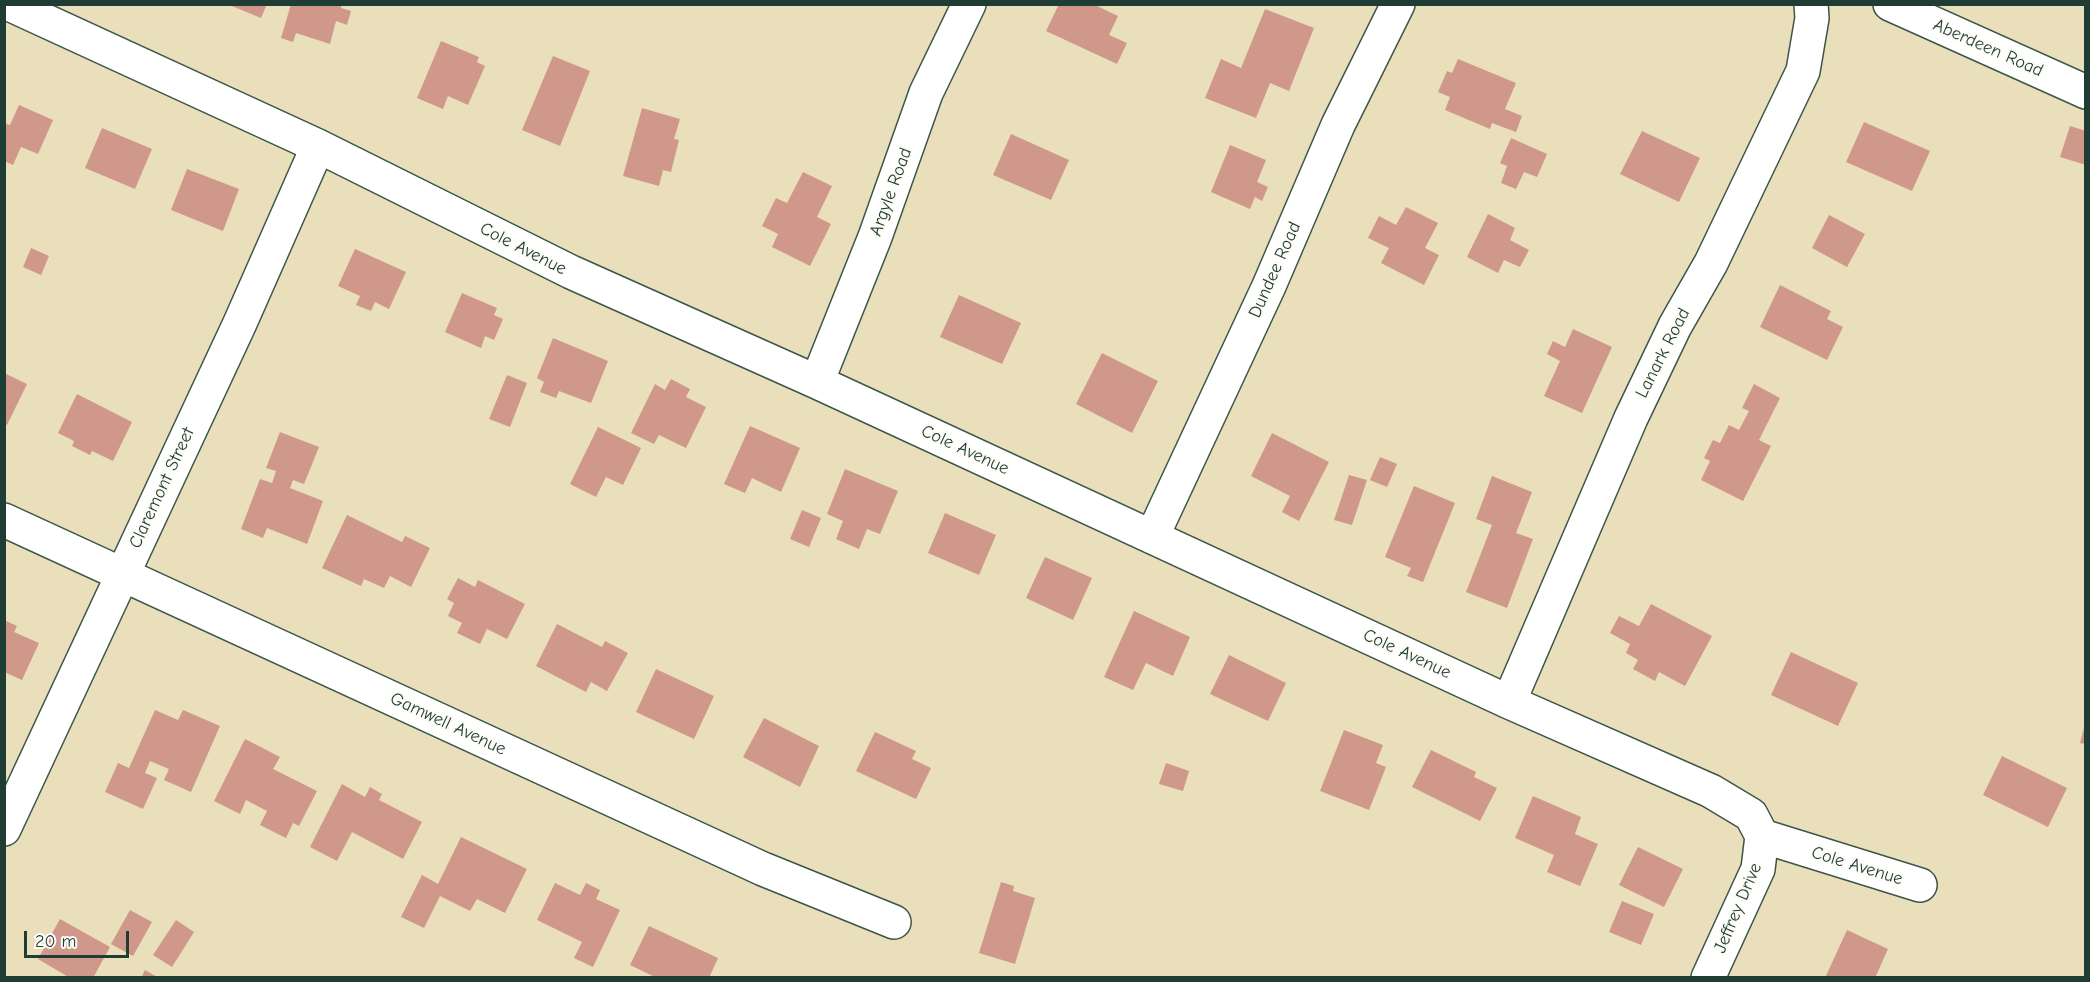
<!DOCTYPE html>
<html>
<head>
<meta charset="utf-8">
<style>
  body { margin:0 }
  #map { position:relative; width:2090px; height:982px; overflow:hidden; background:#e9dfbb; font-family:"Comic Neue",sans-serif }
  canvas { display:block }
  .frame { position:absolute; inset:0; border:6px solid #1f3d34; pointer-events:none }
  .scale { position:absolute; left:24px; top:931px; width:105px; height:27px; box-sizing:border-box; border:3px solid #1f3d34; border-top:0; padding-left:8px; font-size:18px; line-height:21px; white-space:nowrap; color:#1f3d34; -webkit-text-stroke:4px #fdfcf7; paint-order:stroke }
</style>
</head>
<body>
<div id="map">
<canvas width="2090" height="982"></canvas>
<div class="frame"></div>
<div class="scale">20 m</div>
</div>
<script>
const c = document.querySelector('canvas').getContext('2d');
c.lineJoin = 'round';
function fill(path, color) { c.fillStyle = color; c.fill(path, 'evenodd'); }
const poly = rows => new Path2D(rows.map(r => 'M' + r).join(''));
function strokePath(path, color, width, dash) { c.strokeStyle = color; c.lineWidth = width; c.lineCap = dash ? 'butt' : 'round'; c.setLineDash(dash || []); c.stroke(path); }
function label(font, color, halo, rows, align = 'center') {
  c.font = font + ' "Comic Neue",sans-serif'; c.lineWidth = 4.5; c.setLineDash([]); c.textBaseline = 'middle'; c.strokeStyle = halo; c.fillStyle = color; for (const [text, x, y, turn = 0] of rows) {
    c.save(); c.translate(x, y); c.rotate((+turn || 0) * Math.PI / 180); c.textAlign = isNaN(turn) ? turn : align; if (halo) c.strokeText(text, 0, 0); c.fillText(text, 0, 0); c.restore();
  }
}
const building = poly([
  [227,4,267,4,261,18],
  [291,4,342,4,341,8,351,11,347,25,336,21,330,44,296,33,293,42,281,38],
  [1059,4,1093,4,1118,16,1109,35,1127,43,1117,64,1046,31],
  [1265,9,1314,28,1289,91,1270,83,1256,118,1205,98,1221,59,1241,68],
  [441,41,479,57,477,62,485,66,468,105,448,96,443,109,417,98],
  [553,56,590,71,560,146,522,130],
  [1458,59,1516,83,1505,109,1522,116,1516,132,1492,123,1490,129,1445,110,1450,97,1438,92,1447,71,1452,73],
  [19,105,53,120,38,154,21,147,13,165,4,161,4,123,10,125],
  [642,108,680,119,674,139,679,140,671,172,663,170,659,186,623,176],
  [1864,122,1930,151,1912,191,1846,162],
  [2070,126,2086,131,2086,165,2060,157],
  [102,128,152,149,135,189,85,168],
  [1642,131,1700,158,1679,202,1620,174],
  [1011,134,1069,160,1051,200,993,175],
  [1511,138,1547,154,1537,177,1524,172,1516,189,1501,183,1507,166,1500,163],
  [1230,145,1266,160,1257,182,1268,187,1262,201,1255,197,1250,209,1211,192],
  [187,169,239,189,223,231,171,210],
  [803,172,832,186,817,217,831,224,810,266,772,247,778,234,762,226,776,198,787,203],
  [1406,207,1438,223,1425,248,1439,255,1424,285,1381,263,1389,248,1368,238,1379,216,1396,225],
  [1488,214,1515,228,1510,240,1529,250,1520,267,1504,260,1498,273,1467,257],
  [1829,215,1865,234,1847,267,1812,248],
  [31,248,49,256,41,275,23,267],
  [355,249,406,272,389,309,375,302,371,311,356,305,360,296,338,286],
  [1780,285,1831,311,1827,319,1843,327,1827,360,1760,327],
  [462,293,497,308,494,315,503,319,494,340,485,336,481,348,445,332],
  [959,295,1021,323,1002,364,940,337],
  [1573,329,1612,347,1582,413,1544,396,1560,361,1547,354,1553,341,1565,347],
  [553,338,608,361,591,403,559,391,556,398,540,392,544,382,537,378],
  [1102,353,1158,381,1132,433,1076,404],
  [4,373,27,384,7,425,4,423],
  [507,375,527,383,510,427,489,419],
  [671,379,690,389,686,397,706,407,686,448,659,435,654,444,631,433,655,384,665,390],
  [1754,384,1780,398,1759,440,1771,446,1743,501,1701,480,1710,461,1704,458,1713,440,1720,443,1729,425,1739,430,1749,411,1742,408],
  [77,394,132,422,113,461,92,451,90,455,72,446,74,441,58,433],
  [750,426,800,448,781,492,752,478,745,493,724,484],
  [598,427,641,448,623,485,606,477,596,497,570,484],
  [280,432,319,447,304,484,293,480,290,488,323,501,307,544,267,528,263,538,241,529,260,479,272,483,276,471,266,468],
  [1272,433,1329,462,1299,521,1282,512,1290,496,1251,476],
  [1380,457,1397,464,1387,487,1370,480],
  [845,469,898,491,880,534,867,529,859,549,836,539,843,521,827,514],
  [1349,475,1367,480,1352,525,1334,520],
  [1492,476,1532,492,1516,533,1533,539,1507,608,1466,592,1492,525,1476,519],
  [1414,486,1455,503,1423,582,1407,576,1411,568,1385,557],
  [802,510,821,518,809,547,790,539],
  [945,513,996,535,979,575,928,553],
  [347,515,402,542,405,536,430,548,411,587,390,576,384,588,364,579,361,586,322,568],
  [1045,557,1092,578,1073,620,1026,598],
  [458,578,475,587,478,580,525,604,507,639,487,629,480,644,457,633,462,623,448,616,454,603,447,599],
  [1651,604,1712,636,1685,686,1659,672,1655,681,1633,669,1638,660,1626,653,1630,644,1610,633,1619,616,1639,626],
  [1134,611,1190,637,1173,676,1146,663,1133,690,1104,677],
  [4,620,17,626,14,632,39,643,22,680,4,672],
  [557,624,602,647,605,641,628,653,607,691,591,682,586,692,536,666],
  [1791,652,1858,683,1838,726,1771,695],
  [1229,655,1286,683,1268,721,1210,694],
  [656,669,714,696,694,739,636,712],
  [155,710,178,720,183,710,220,726,191,792,164,780,169,769,150,761,145,773,157,778,143,809,105,792,118,763,129,768],
  [764,718,819,746,800,787,743,757],
  [2085,724,2086,724,2086,744,2080,743],
  [1344,730,1383,745,1376,763,1386,767,1369,810,1320,791],
  [875,732,916,751,912,759,931,768,916,799,856,771],
  [245,739,280,757,273,769,317,791,299,826,293,823,286,838,260,825,267,811,246,800,240,814,214,801],
  [1431,750,1476,772,1474,777,1497,788,1480,821,1412,787],
  [2002,756,2067,788,2048,827,1983,795],
  [1166,763,1189,771,1183,791,1159,784],
  [342,784,365,797,370,787,382,794,379,800,422,822,403,859,352,832,337,861,310,847],
  [1533,796,1581,817,1575,834,1598,844,1580,886,1547,872,1554,855,1515,838],
  [461,837,527,869,505,913,477,899,470,911,440,896,424,928,401,917,422,875,438,884],
  [1638,847,1683,869,1664,907,1619,885],
  [1001,882,1014,886,1013,891,1035,898,1015,964,979,953],
  [555,883,580,895,586,883,600,890,596,899,620,910,593,967,574,958,582,942,537,920],
  [1622,901,1654,914,1641,945,1609,932],
  [130,910,152,922,133,956,111,944],
  [60,919,110,947,93,978,70,978,38,959],
  [176,920,194,932,172,967,153,955],
  [649,926,718,958,709,978,657,978,630,965],
  [1847,930,1888,949,1875,978,1825,978],
  [145,970,159,978,141,978]
]);
const street = poly([
  [9,4,318,146,571,272,817,382,1509,702,1711,791,1751,815,1762,836,1920,885],
  [1890,4,2086,92],
  [817,382,875,237,926,93,969,4],
  [4,520,763,869,894,922],
  [1152,537,1269,286,1338,125,1398,4],
  [1509,702,1631,418,1675,326,1711,263,1803,71,1812,18,1811,4],
  [4,829,240,323,318,146],
  [1708,978,1758,869,1762,836]
]);
const streetNames = [
  ["Aberdeen Road",1988,48,24],
  ["Argyle Road",891,192,-70],
  ["Cole Avenue",523,249,27],
  ["Dundee Road",1275,270,-66],
  ["Lanark Road",1663,353,-63],
  ["Cole Avenue",965,450,25],
  ["Claremont Street",162,488,-65],
  ["Cole Avenue",1407,654,25],
  ["Gamwell Avenue",448,724,25],
  ["Cole Avenue",1857,866,17],
  ["Jeffrey Drive",1738,908,-67]
];
fill(building, '#d0988b');
strokePath(street, '#3d5548', 36);
strokePath(street, '#fff', 33);
label('18px', '#1f3d34', '#fdfcf7', streetNames);
</script>
</body>
</html>
